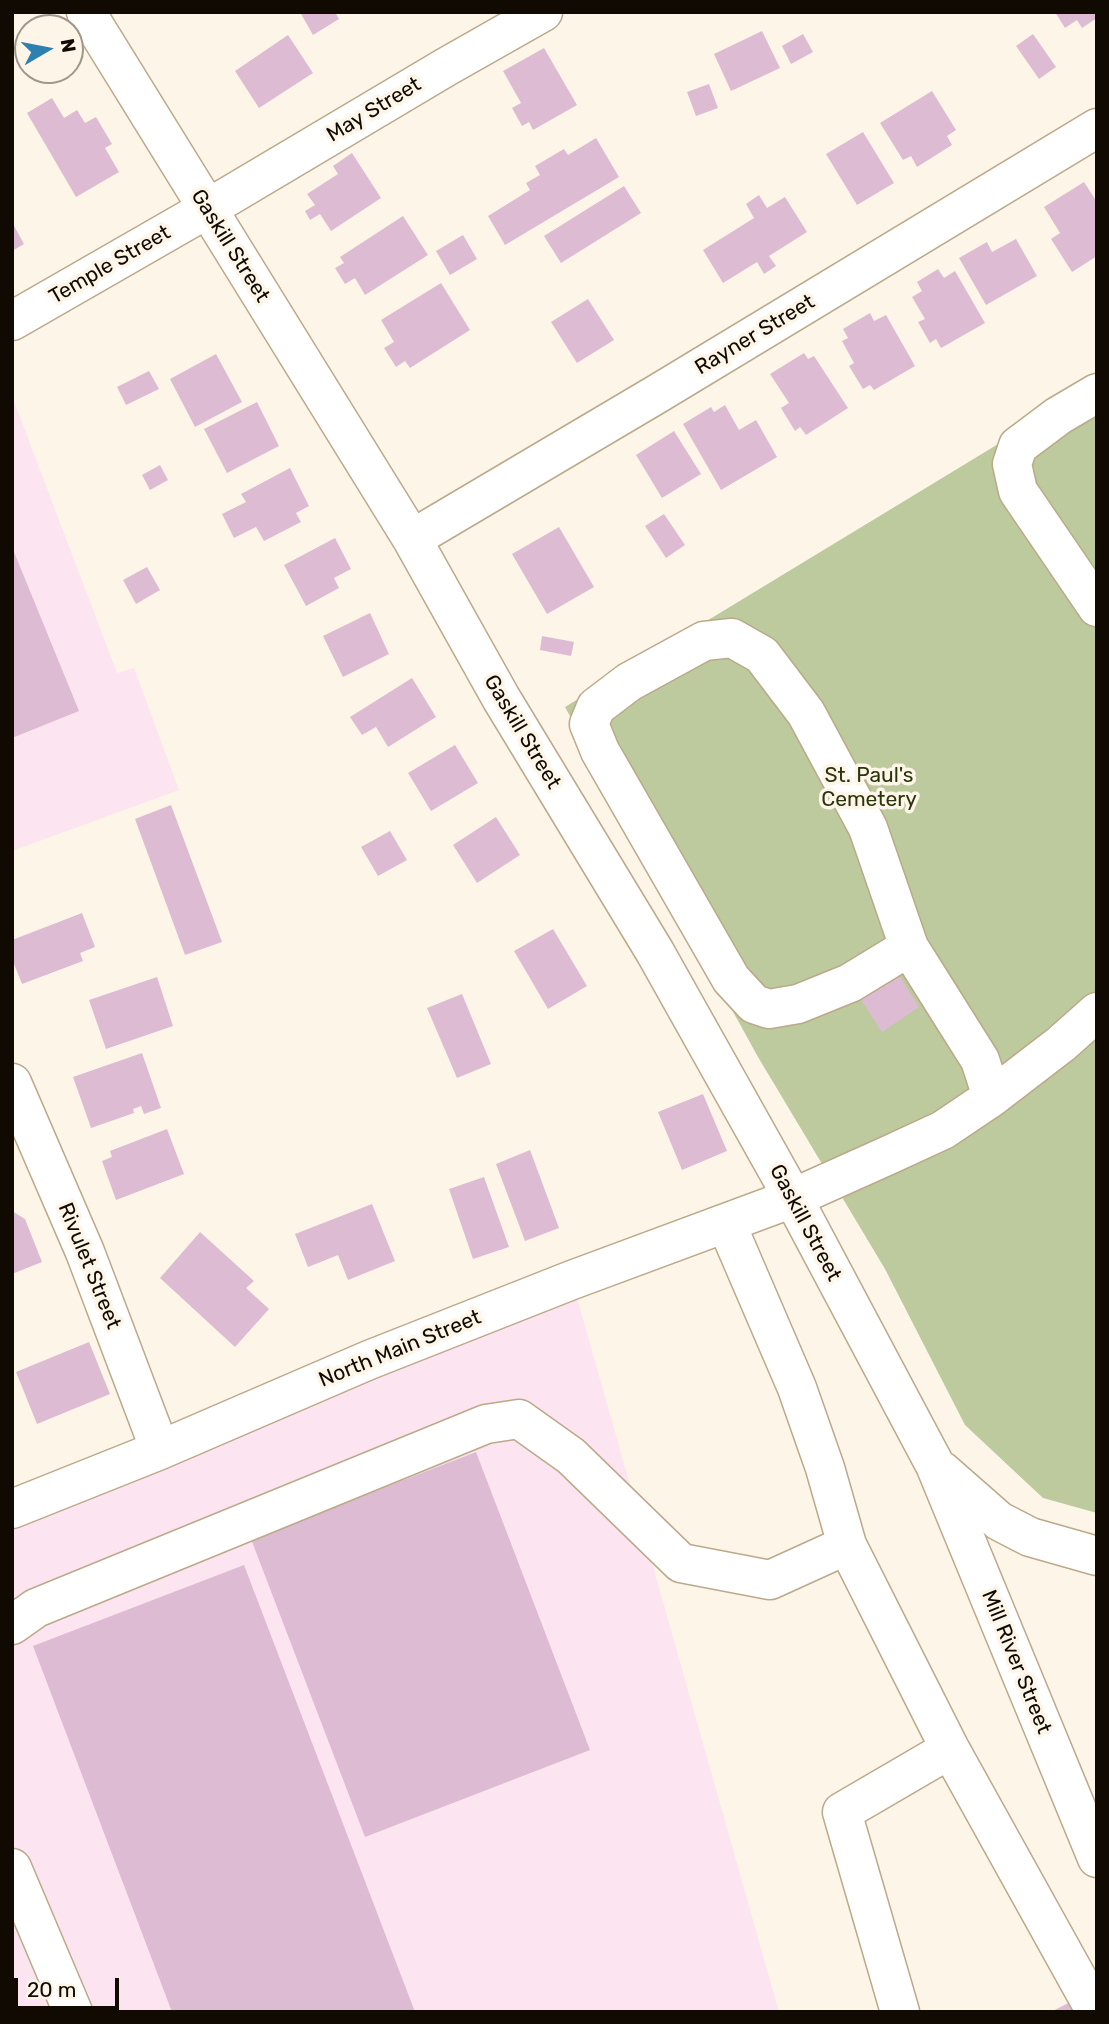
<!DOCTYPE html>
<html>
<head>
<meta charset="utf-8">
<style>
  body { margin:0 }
  #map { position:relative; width:1109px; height:2024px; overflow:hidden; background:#fdf5e8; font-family:Rubik,sans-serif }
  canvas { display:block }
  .frame { position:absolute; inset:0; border:14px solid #100a02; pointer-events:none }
  .north { position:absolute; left:14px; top:14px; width:70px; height:70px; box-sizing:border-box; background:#fdf5e8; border:2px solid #9e978c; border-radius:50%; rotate:80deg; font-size:19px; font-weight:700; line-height:28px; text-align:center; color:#100a02 }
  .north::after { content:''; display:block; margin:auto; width:24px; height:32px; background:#2d81b1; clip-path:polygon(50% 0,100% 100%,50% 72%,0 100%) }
  .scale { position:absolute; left:14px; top:1978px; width:105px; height:32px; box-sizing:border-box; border:4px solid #100a02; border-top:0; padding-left:9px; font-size:21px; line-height:24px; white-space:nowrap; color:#100a02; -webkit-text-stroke:5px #fdf5e8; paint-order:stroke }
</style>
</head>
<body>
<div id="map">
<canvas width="1109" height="2024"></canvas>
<div class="frame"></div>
<div class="north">N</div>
<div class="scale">20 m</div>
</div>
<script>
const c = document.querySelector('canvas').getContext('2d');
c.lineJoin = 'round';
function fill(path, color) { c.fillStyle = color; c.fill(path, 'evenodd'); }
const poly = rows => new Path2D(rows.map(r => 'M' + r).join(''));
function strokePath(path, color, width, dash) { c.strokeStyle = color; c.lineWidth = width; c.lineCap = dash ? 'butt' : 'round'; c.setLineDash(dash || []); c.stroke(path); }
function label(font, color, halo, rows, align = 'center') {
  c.font = font + ' Rubik,sans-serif'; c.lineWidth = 7; c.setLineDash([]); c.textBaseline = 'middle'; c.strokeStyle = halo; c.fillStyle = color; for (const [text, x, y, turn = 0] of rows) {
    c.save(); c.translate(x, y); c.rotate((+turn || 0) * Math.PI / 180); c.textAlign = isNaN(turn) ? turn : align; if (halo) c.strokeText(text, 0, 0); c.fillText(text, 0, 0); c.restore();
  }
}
const commercial = poly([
  [12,396,117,673,134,668,179,790,12,851],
  [572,1280,779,2012,12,2012,12,1504]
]);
const green = poly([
  [1097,384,1097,1513,1043,1498,965,1425,885,1269,758,1057,565,707]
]);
const building = poly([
  [300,12,335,12,339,19,313,35],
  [1055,12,1097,12,1097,18,1082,28,1077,20,1065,28],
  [762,31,780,68,731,91,714,54],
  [803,34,813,52,791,64,782,46],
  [1033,34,1056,67,1039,79,1016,46],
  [288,35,313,73,259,108,235,71],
  [544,48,577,105,533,130,529,122,522,126,512,108,521,103,503,71],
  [709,84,718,108,696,116,687,92],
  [932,91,956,130,947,136,952,145,917,167,911,156,903,160,880,123],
  [52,98,64,118,77,110,85,123,96,117,112,144,105,148,119,172,76,197,27,113],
  [863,132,894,183,857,205,826,154],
  [596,138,619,177,505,245,488,216,530,190,526,183,540,175,535,166,564,149,568,155],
  [352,153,381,198,331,231,320,214,310,220,305,211,315,205,307,194,338,174,333,166],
  [1084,182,1097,202,1097,256,1072,272,1051,239,1060,233,1044,207],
  [624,186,641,213,561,263,544,236],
  [759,195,767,208,785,197,807,232,769,256,776,266,764,274,757,262,723,283,703,250,754,218,746,204],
  [403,216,428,255,365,295,355,278,345,284,335,268,344,263,340,257],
  [12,222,24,244,12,251],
  [463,235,477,259,450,275,436,251],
  [1016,239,1037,276,986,305,959,258,987,242,992,252],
  [938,269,944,278,955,271,985,323,941,348,936,339,930,343,918,322,925,319,912,297,922,291,917,282],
  [441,283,470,330,410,368,405,361,396,367,384,348,394,342,381,320],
  [588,299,614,340,577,363,551,322],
  [870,313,874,321,886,315,915,366,874,390,870,385,863,389,849,366,854,363,842,341,848,338,843,329],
  [804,353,808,359,814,356,848,408,806,435,800,427,795,431,781,408,789,403,770,374],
  [216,354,242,402,195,427,170,379],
  [149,371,159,389,126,405,117,387],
  [257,402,279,446,227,473,204,429],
  [725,405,739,430,756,420,777,457,721,490,683,424,711,407,714,412],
  [674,431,701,474,662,498,636,455],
  [160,465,168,480,150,490,142,475],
  [290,468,309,506,296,513,301,522,264,541,256,527,234,538,222,514,246,502,241,494],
  [664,514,685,545,666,558,645,526],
  [559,527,594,587,547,614,512,554],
  [335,538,351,569,334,578,339,588,306,606,284,565],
  [12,547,79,711,12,738],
  [147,567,160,590,136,604,123,580],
  [370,613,389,654,343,677,323,636],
  [542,636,574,642,571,656,540,650],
  [412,678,436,717,388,747,376,727,362,735,350,717],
  [455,745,478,783,431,811,408,773],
  [171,805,222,942,185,955,135,819],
  [496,817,520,855,477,883,453,845],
  [390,831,407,860,378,876,361,847],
  [82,913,95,947,80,953,83,961,22,984,12,959,12,940],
  [553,929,587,986,548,1009,514,951],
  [896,971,919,1007,882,1032,858,995],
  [157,977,173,1026,106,1049,89,1000],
  [462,994,491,1064,457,1078,427,1008],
  [142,1053,161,1108,144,1114,141,1106,133,1109,134,1113,91,1128,73,1077],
  [703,1094,727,1151,682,1170,658,1112],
  [167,1129,184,1174,116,1200,102,1161,112,1157,110,1151],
  [530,1150,559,1228,525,1241,496,1164],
  [484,1177,509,1247,473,1259,449,1189],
  [372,1204,395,1261,348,1280,338,1255,308,1267,295,1234],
  [12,1211,25,1219,42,1262,12,1274],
  [200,1232,254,1281,246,1288,269,1309,235,1347,160,1278],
  [89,1342,110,1394,37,1424,16,1372],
  [476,1452,590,1750,365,1837,251,1539],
  [244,1565,415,2012,172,2012,33,1646],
  [1072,2001,1078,2012,1051,2012]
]);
const minor = poly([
  [86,12,412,539,501,698,655,952,793,1198,935,1465,1097,1858],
  [12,321,207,209,446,67,543,12],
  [1097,393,1058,416,1018,446,1012,464,1018,491,1097,607],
  [412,539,657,394,1097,128],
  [909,947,850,983,798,1004,769,1009,754,1004,731,979,600,751,589,724,596,707,629,682,704,641,732,638,762,655,806,713,868,828,909,947,980,1060,992,1097],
  [12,1083,85,1252,160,1450],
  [726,1223,797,1388,825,1468,847,1545,950,1749,1096,2012],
  [942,1471,999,1521,1030,1537,1097,1556],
  [12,1509,160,1450,369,1360,572,1280,793,1198,891,1154,943,1130,992,1097,1061,1044,1097,1012],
  [12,1625,36,1608,486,1424,519,1419,571,1456,681,1563,770,1580,847,1545],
  [12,1868,73,2012],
  [900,2012,842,1812,950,1749]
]);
const streetNames = [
  ["May Street",374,110,-31],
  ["Gaskill Street",230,246,58],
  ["Temple Street",110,265,-30],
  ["Rayner Street",755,335,-31],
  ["Gaskill Street",522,732,59],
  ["Gaskill Street",805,1223,62],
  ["Rivulet Street",89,1266,68],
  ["North Main Street",400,1349,-22],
  ["Mill River Street",1016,1662,68]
];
const parkNames = [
  ["St. Paul's",869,776],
  ["Cemetery",869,800]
];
fill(commercial, '#fce4f0');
fill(green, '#bcca9d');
fill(building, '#ddbcd3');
strokePath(minor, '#bca98a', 41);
strokePath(minor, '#fff', 38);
label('21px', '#100a02', '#fdf5e8', streetNames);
label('21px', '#2b350c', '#fdf5e8', parkNames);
</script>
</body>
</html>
